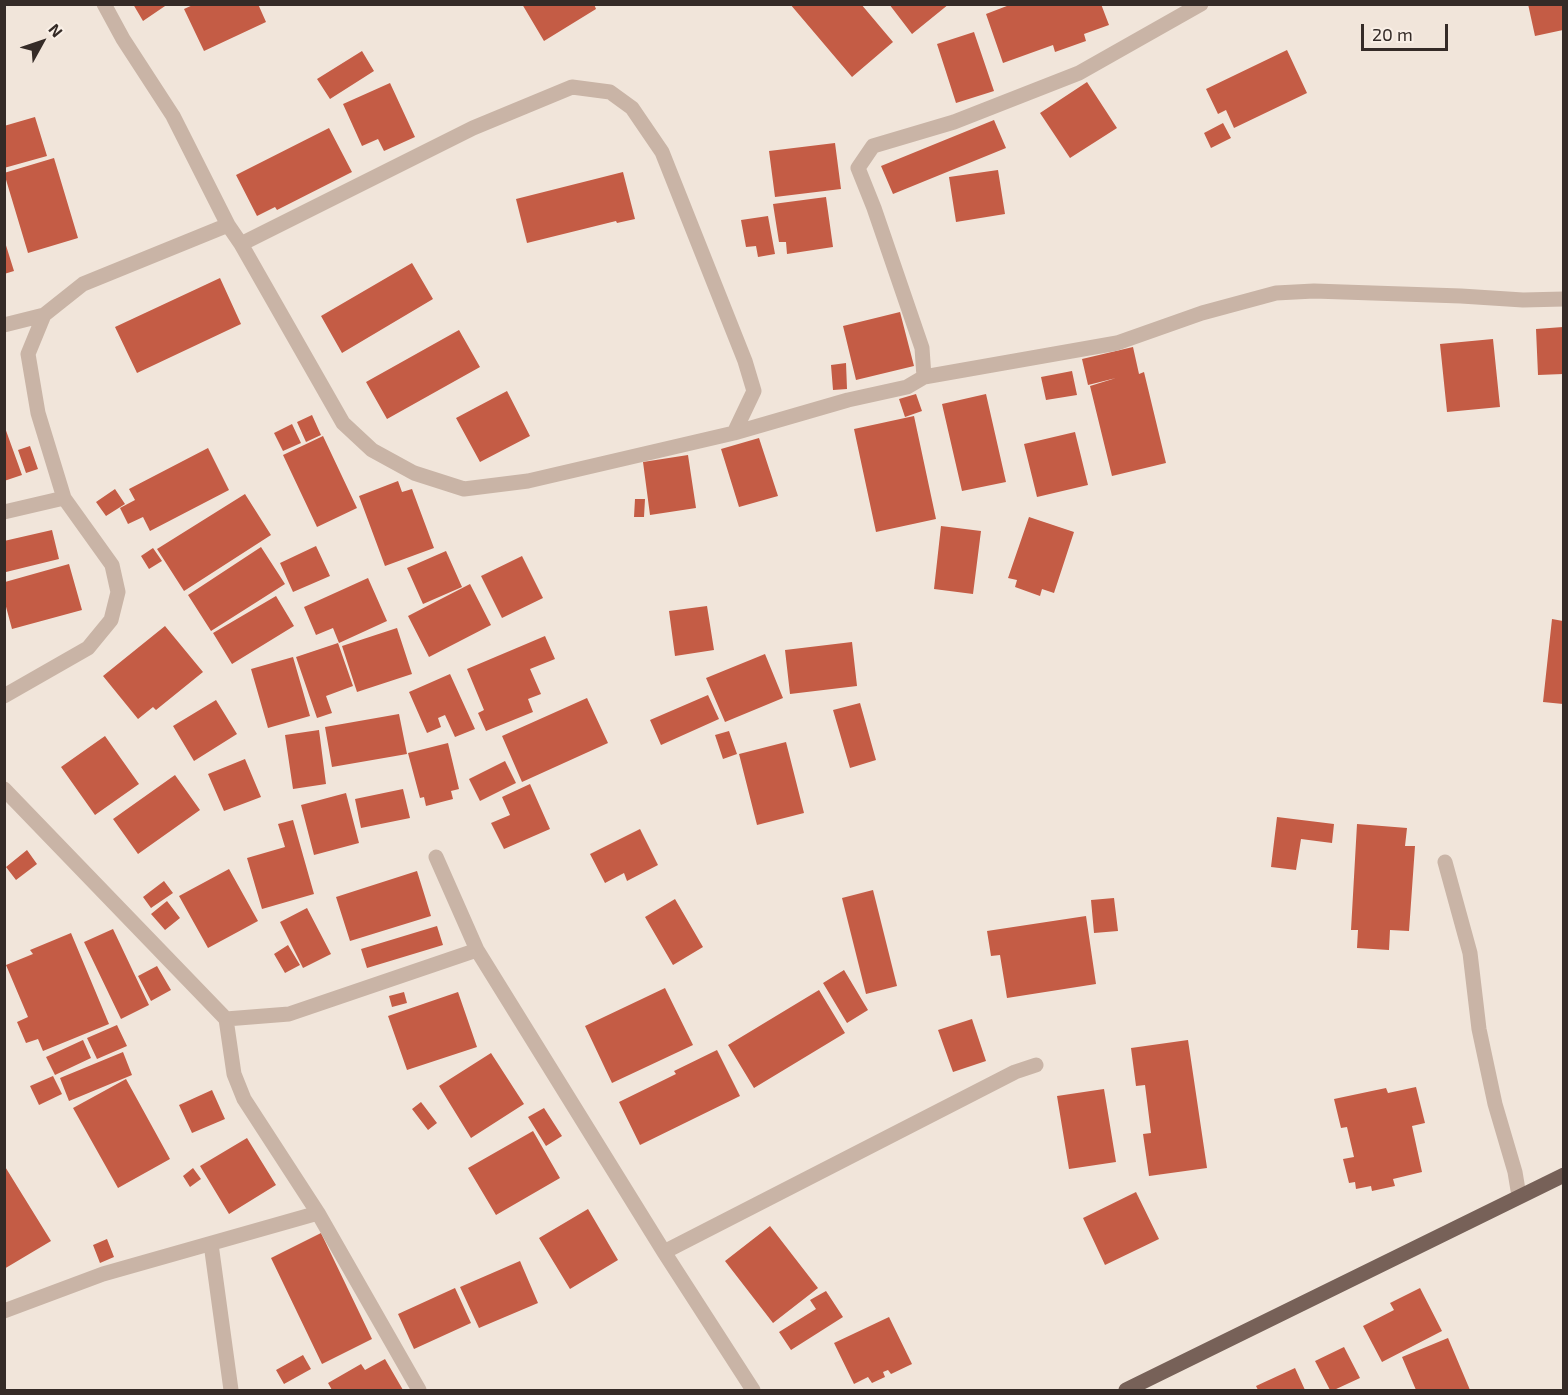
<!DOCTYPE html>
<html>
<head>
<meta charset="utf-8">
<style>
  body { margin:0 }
  #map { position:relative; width:1568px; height:1395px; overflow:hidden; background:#f1e5da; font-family:"Exo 2",sans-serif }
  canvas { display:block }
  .frame { position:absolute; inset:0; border:6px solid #352b27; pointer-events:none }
  .north { position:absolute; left:12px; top:12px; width:60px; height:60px; -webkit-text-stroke:4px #f9efe6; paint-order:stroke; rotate:50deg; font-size:16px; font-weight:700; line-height:24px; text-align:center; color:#352b27 }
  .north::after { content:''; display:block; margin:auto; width:21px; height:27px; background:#352b27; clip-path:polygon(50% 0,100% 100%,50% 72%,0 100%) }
  .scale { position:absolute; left:1361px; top:24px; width:87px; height:27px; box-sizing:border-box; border:3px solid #352b27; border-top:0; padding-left:8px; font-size:18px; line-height:21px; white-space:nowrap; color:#352b27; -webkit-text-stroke:4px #f9efe6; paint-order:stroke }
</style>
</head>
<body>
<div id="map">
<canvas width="1568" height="1395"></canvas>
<div class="frame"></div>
<div class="north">N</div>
<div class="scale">20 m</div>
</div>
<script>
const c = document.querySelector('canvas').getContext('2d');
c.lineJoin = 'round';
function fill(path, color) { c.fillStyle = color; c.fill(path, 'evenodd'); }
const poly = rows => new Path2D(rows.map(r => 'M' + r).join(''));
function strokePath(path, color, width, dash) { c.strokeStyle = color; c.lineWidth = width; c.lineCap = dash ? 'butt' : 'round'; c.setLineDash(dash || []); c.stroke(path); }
const building = poly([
  [133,4,168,4,143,21],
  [195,4,258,4,266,22,204,51,184,9],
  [522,4,594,4,596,9,544,41],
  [790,4,861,4,893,42,852,77],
  [889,4,949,4,912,34],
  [1012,4,1101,4,1109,25,1084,34,1086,41,1055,52,1053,45,1003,63,986,14],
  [1528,4,1563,4,1563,30,1535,36],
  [974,32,994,91,956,103,937,44],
  [1287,50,1307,93,1234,128,1226,110,1218,114,1206,89],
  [362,51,374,71,330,99,317,79],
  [1087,82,1117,128,1070,158,1040,113],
  [390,83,415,137,384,151,378,139,362,146,343,104],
  [35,117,47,156,4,168,4,126],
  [994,120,1006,148,893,194,881,166],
  [1223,123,1231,138,1211,148,1204,133],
  [329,128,352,172,277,210,275,207,257,216,236,175],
  [835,143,841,189,775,197,769,151],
  [54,158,78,238,28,253,4,173],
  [998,170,1005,214,956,222,949,177],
  [623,172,635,219,617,223,616,221,527,243,516,199],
  [826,197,833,247,787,254,786,242,779,242,773,204],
  [768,216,775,254,758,257,756,246,746,247,741,220],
  [4,239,14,271,4,274],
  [412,263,433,299,342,353,321,316],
  [220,278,241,324,137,373,115,327],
  [900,312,914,366,856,380,843,326],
  [1563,327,1563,374,1538,375,1536,329],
  [459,330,480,367,387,419,366,382],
  [1493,339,1500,407,1447,412,1440,344],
  [1133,347,1139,374,1144,372,1166,463,1112,476,1090,386,1116,378,1088,385,1082,359],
  [846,363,847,389,833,390,831,365],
  [1072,371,1077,395,1046,400,1041,377],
  [507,391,530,436,480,462,456,418],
  [916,394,922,411,905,417,899,399],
  [986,394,1006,482,962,491,942,404],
  [312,415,321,435,306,442,297,422],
  [914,416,936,519,876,532,854,429],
  [292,424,301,443,283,451,274,433],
  [4,425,22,475,4,481],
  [1075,432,1088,485,1037,497,1024,444],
  [323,436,357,508,317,527,283,455],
  [759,438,778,496,739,507,721,449],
  [30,446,38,469,26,473,18,450],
  [208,448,229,490,150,531,143,517,128,524,120,508,135,500,129,489],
  [688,455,696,508,650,515,643,462],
  [398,481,402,492,412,489,434,548,385,566,359,496],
  [115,489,125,504,106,516,96,502],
  [245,494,271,535,184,591,157,549],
  [635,499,645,499,644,517,634,517],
  [1029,517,1074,532,1054,593,1042,589,1040,596,1015,587,1017,580,1008,578],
  [941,526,981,531,973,594,934,589],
  [52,530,59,559,6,572,4,541],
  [316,546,330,576,293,592,280,563],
  [261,547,285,584,211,631,188,595],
  [153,548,162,561,149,569,141,556],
  [446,551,462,587,423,604,407,568],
  [522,556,543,598,502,618,481,576],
  [69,564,82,610,12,629,5,603,5,582],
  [368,578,387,621,339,643,333,628,316,635,304,607],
  [470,584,491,625,429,657,408,616],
  [276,596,294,626,232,664,213,633],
  [707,606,714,650,675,656,669,611],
  [1552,619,1563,621,1563,704,1543,702],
  [165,626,203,672,156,710,153,707,138,719,103,676],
  [397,628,412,674,357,692,342,646],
  [545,636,555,659,530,669,541,694,528,699,533,712,486,731,478,713,484,710,467,669],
  [852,642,857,686,790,694,785,650],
  [338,643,353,686,326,696,332,713,317,718,296,657],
  [765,654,783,698,725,722,706,678],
  [293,657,310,716,268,728,251,669],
  [450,674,475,729,455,737,445,715,438,718,441,727,427,733,409,692],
  [708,695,719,719,661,745,650,720],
  [587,698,608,743,522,782,502,736],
  [216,700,237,734,194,761,173,726],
  [860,703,876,760,850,768,833,710],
  [399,714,407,754,332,767,325,727],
  [319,730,326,784,293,789,285,735],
  [729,731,737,754,723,759,715,735],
  [105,736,139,784,95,815,61,767],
  [786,742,804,813,757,825,739,754],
  [448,743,459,789,451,791,453,799,426,806,424,797,420,798,408,753],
  [245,759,261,797,224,811,208,774],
  [505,761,516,783,480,801,469,779],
  [175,775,200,810,138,854,113,819],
  [530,784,550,829,504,849,491,823,510,815,502,797],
  [403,789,410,818,361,828,355,799],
  [346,793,359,843,314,855,301,805],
  [1277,817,1334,824,1332,843,1301,839,1296,870,1271,867],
  [293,820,314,894,262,909,247,858,285,847,278,824],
  [1357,824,1407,828,1405,846,1415,846,1409,931,1390,930,1389,950,1357,948,1358,930,1351,930],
  [640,829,658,865,627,881,624,873,605,883,590,854],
  [27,850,37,864,16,880,6,867],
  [229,869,258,921,208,948,179,896],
  [417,871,431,916,350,941,336,897],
  [164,881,173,893,151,908,143,897],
  [873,890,897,986,866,994,842,898],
  [1114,898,1118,931,1094,933,1091,900],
  [675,899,703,947,673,965,645,917],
  [167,901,180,918,165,930,151,914],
  [307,908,331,954,303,968,280,922],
  [1086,916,1096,984,1007,998,1000,955,991,956,987,931],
  [437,926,443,945,367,968,361,949],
  [113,929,149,1005,121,1019,84,942],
  [71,933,109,1024,43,1051,38,1039,26,1043,17,1022,28,1017,6,965,33,954,30,950],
  [288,945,300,965,285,973,274,954],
  [157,966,171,990,151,1001,138,976],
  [844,970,868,1010,847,1023,823,983],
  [665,988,693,1045,612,1083,585,1026],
  [819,990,845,1033,754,1088,728,1045],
  [404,992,407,1003,392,1007,389,996],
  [458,992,477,1047,407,1070,388,1016],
  [972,1019,986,1061,953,1072,938,1030],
  [117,1025,127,1046,97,1059,87,1038],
  [83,1040,91,1058,55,1075,46,1057],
  [1188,1040,1207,1168,1149,1176,1143,1134,1151,1133,1145,1085,1136,1086,1131,1048],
  [717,1050,740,1096,640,1145,619,1102,676,1074,674,1071],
  [123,1052,132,1075,69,1101,60,1078],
  [491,1053,524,1104,471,1138,439,1086],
  [53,1076,62,1094,39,1105,30,1086],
  [126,1079,170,1159,118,1188,73,1108],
  [1416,1087,1425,1123,1412,1126,1422,1172,1393,1179,1395,1186,1372,1191,1371,1186,1356,1189,1355,1182,1349,1183,1343,1159,1354,1157,1347,1127,1341,1128,1334,1099,1386,1088,1388,1093],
  [1104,1089,1116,1162,1069,1169,1057,1096],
  [212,1090,225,1119,192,1133,179,1105],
  [421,1102,437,1123,428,1130,412,1109],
  [544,1108,562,1136,546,1146,528,1117],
  [533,1131,560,1178,496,1215,468,1168],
  [247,1138,276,1185,229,1214,200,1166],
  [4,1165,51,1241,4,1269],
  [193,1168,201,1179,190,1187,183,1176],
  [1136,1192,1159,1239,1105,1265,1083,1218],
  [588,1209,618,1260,570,1289,539,1238],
  [770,1226,818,1288,773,1323,725,1261],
  [321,1233,372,1339,322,1364,271,1258],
  [107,1239,114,1257,100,1263,93,1245],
  [520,1261,538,1303,479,1328,460,1287],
  [455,1288,471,1323,414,1349,398,1314],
  [1420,1288,1442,1331,1382,1362,1363,1326,1394,1310,1390,1303],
  [826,1291,843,1317,791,1350,779,1332,816,1309,810,1300],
  [889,1317,912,1364,891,1374,888,1370,883,1372,885,1377,872,1383,868,1377,854,1384,834,1343],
  [1448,1338,1470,1390,1416,1390,1402,1357],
  [1344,1347,1360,1378,1334,1390,1330,1390,1315,1361],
  [303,1355,311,1369,284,1384,276,1370],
  [385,1359,403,1390,332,1390,328,1383,361,1364,365,1370],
  [1295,1368,1305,1390,1258,1390,1256,1386]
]);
const minor = poly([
  [104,4,123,39,173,116,228,225,241,244,343,423,372,450,414,473,464,489,528,481,734,433,848,400,907,387,924,377,922,348,874,208,858,168,873,146,954,122,1079,73,1201,4],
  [241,244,473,128,572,87,610,92,632,108,662,152,745,361,754,391,734,433],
  [4,325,44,315],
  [924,377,1117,343,1202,313,1276,293,1314,291,1461,296,1523,300,1564,299],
  [4,512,64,498],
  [4,696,88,648,111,620,118,592,112,565,64,498,38,413,28,354,44,315,83,284,228,225],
  [4,789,226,1019,234,1074,244,1099,318,1213,419,1390],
  [436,857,477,950,664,1252,753,1390],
  [1445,862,1470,953,1479,1029,1495,1104,1515,1172,1519,1196],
  [226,1019,289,1014,477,950],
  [211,1244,231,1390],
  [664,1252,1015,1072,1036,1065],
  [4,1311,103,1274,318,1213]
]);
const major = poly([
  [1126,1390,1564,1175]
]);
fill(building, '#c45c45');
strokePath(minor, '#c9b4a6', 15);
strokePath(major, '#776158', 15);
</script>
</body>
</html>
